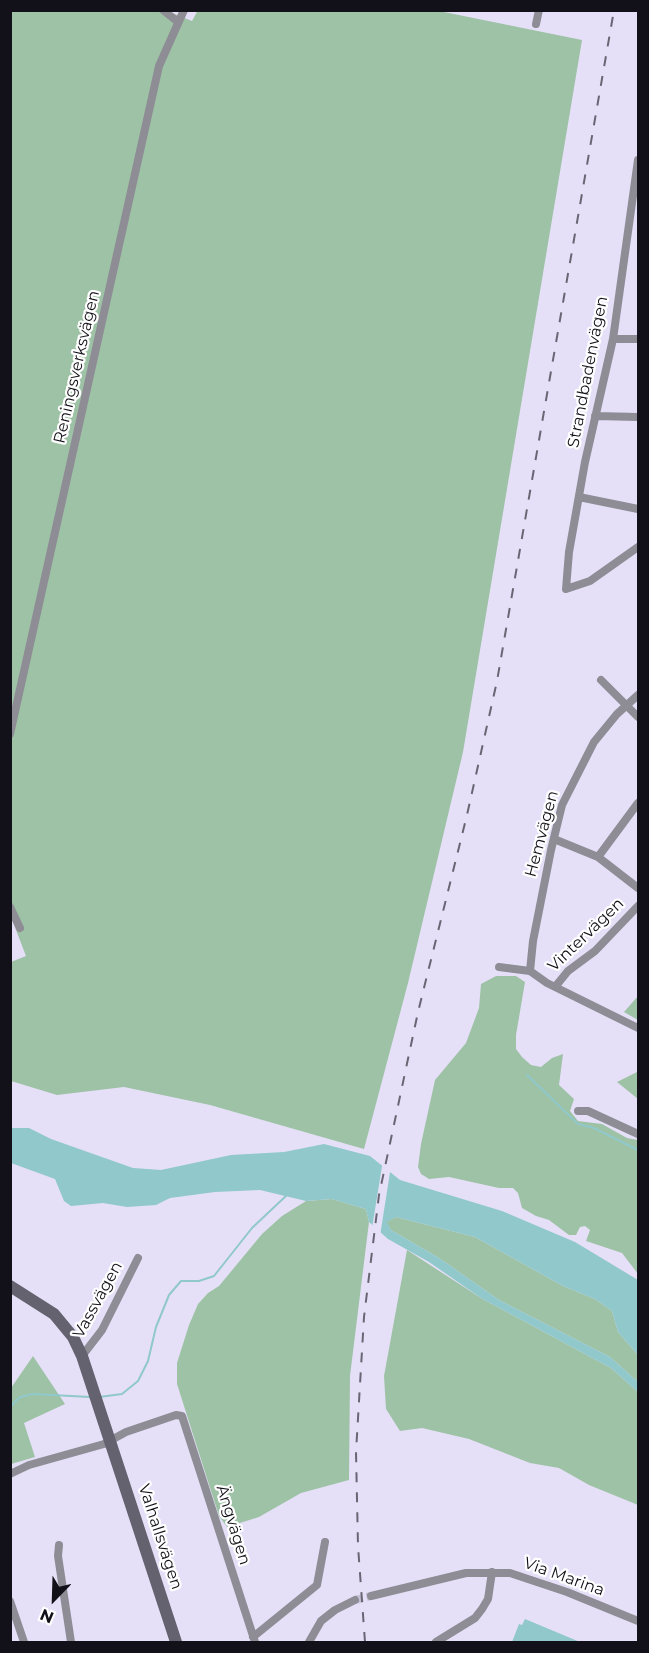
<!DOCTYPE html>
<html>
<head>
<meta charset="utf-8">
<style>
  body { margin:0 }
  #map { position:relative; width:649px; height:1653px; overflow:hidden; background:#e5e0f8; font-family:Montserrat,sans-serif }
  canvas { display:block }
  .frame { position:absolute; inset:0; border:12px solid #121018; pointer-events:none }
  .north { position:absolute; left:24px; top:1569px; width:60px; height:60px; -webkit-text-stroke:4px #fff; paint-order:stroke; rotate:203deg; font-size:16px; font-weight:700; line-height:24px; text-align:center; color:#121018 }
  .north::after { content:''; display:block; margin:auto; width:21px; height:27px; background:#121018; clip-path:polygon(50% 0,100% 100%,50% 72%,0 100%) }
</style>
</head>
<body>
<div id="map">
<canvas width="649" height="1653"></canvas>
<div class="frame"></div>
<div class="north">N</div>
</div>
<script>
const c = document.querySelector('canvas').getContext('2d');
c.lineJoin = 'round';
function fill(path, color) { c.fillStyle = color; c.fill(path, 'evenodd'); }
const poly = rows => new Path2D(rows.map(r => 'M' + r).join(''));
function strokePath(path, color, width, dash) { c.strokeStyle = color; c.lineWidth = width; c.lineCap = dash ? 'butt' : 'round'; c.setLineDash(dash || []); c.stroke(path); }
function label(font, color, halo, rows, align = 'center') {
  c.font = font + ' Montserrat,sans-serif'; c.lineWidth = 4.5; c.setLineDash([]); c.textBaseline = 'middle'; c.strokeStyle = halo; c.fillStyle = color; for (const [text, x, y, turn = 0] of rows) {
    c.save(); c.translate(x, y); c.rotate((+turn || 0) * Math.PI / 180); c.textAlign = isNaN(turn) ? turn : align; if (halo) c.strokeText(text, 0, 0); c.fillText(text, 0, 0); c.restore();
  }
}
const green = poly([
  [198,10,439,11,582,40,463,752,408,983,364,1149,210,1105,124,1087,57,1095,11,1081,11,962,26,956,11,917,11,11,167,11,192,21],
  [496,976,516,976,525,982,516,1035,516,1049,522,1057,531,1065,541,1067,552,1058,563,1054,559,1085,574,1099,570,1111,578,1121,602,1124,627,1138,638,1140,638,1274,622,1253,586,1241,590,1230,585,1226,580,1227,576,1235,569,1235,549,1220,536,1216,522,1208,518,1193,513,1188,499,1188,449,1177,429,1179,421,1174,418,1167,421,1144,435,1080,466,1043,479,1008,481,984],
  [638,996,638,1020,624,1012],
  [637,1072,638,1074,638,1099,617,1082],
  [332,1199,366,1209,369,1222,350,1376,349,1480,301,1493,259,1517,227,1527,219,1516,177,1384,177,1363,189,1325,198,1304,208,1293,219,1286,262,1234,282,1216,306,1201],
  [396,1217,475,1237,563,1286,595,1299,612,1311,618,1332,638,1355,638,1382,610,1357,499,1300,439,1258,391,1230,386,1222],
  [407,1250,481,1298,611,1368,638,1392,638,1505,589,1485,559,1468,530,1463,469,1439,422,1428,400,1431,386,1409,384,1376],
  [33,1356,65,1404,24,1423,35,1457,11,1464,11,1388]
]);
const water = poly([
  [10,1128,29,1128,51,1139,133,1168,161,1170,231,1155,284,1152,324,1144,370,1156,400,1180,502,1211,575,1242,638,1280,638,1355,618,1332,612,1311,595,1299,563,1286,475,1237,396,1217,387,1222,391,1230,439,1258,499,1300,610,1357,638,1382,638,1392,611,1368,481,1298,429,1262,388,1239,369,1222,366,1209,332,1199,306,1201,260,1190,215,1192,170,1198,156,1205,127,1207,103,1203,71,1206,64,1201,55,1179,11,1163],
  [525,1619,580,1642,512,1642,519,1624,522,1625]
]);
const pier = poly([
  [383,1160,391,1166,380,1236,372,1228]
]);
const stream = poly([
  [527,1075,578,1124,594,1128,638,1150],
  [99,1397,122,1394,138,1381,148,1361,156,1327,169,1295,181,1281,199,1281,214,1276,252,1228,287,1195],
  [10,1407,20,1397,33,1394,90,1397]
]);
const streetTunnel = poly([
  [355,1600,371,1596]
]);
const street = poly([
  [163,10,178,22],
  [536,24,539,10],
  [638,160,613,339,585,462,569,552,566,589,590,581,638,547],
  [613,339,638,339],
  [595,416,638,417],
  [579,497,638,509],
  [601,680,638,717],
  [10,734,159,66,184,10],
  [554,839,598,857,638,888],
  [598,857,638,803],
  [10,907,20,928],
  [499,967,530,971,547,983,638,1028],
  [530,971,533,941,551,850,562,805,594,742,617,714,638,695],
  [555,987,568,971,595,951,638,906],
  [578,1111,588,1111,638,1134],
  [82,1356,102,1330,138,1258],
  [10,1474,29,1465,104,1444,126,1432,176,1415,182,1416,255,1642],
  [59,1545,58,1556,71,1642],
  [371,1596,466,1573,510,1573,567,1592,638,1621],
  [10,1601,24,1642],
  [253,1637,317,1585,325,1542],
  [309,1642,321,1621,335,1610,355,1600],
  [436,1642,475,1618,482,1609,488,1599,492,1572]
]);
const secondary = poly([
  [10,1286,54,1314,73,1337,82,1356,176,1642]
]);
const rail = poly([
  [365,1642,358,1546,356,1452,364,1317,379,1195,418,1012,467,815,497,681,614,10]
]);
const streetNames = [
  ["Reningsverksvägen",77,367,-77],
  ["Strandbadenvägen",588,372,-79],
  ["Hemvägen",542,834,-75],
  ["Vintervägen",586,935,-44],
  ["Vassvägen",98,1300,-61],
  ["Ängvägen",233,1525,73],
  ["Valhallsvägen",160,1537,72],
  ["Via Marina",564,1577,20]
];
fill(green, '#9ec2a5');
fill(water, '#90c8cb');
fill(pier, '#e5e0f8');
strokePath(stream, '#90c8cb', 2);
strokePath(streetTunnel, '#c5c1d6', 8, [8, 4]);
strokePath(street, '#8e8c95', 8);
strokePath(secondary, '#65626f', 12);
strokePath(rail, '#696674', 2, [10, 10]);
label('16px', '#121018', '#fff', streetNames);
</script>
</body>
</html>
